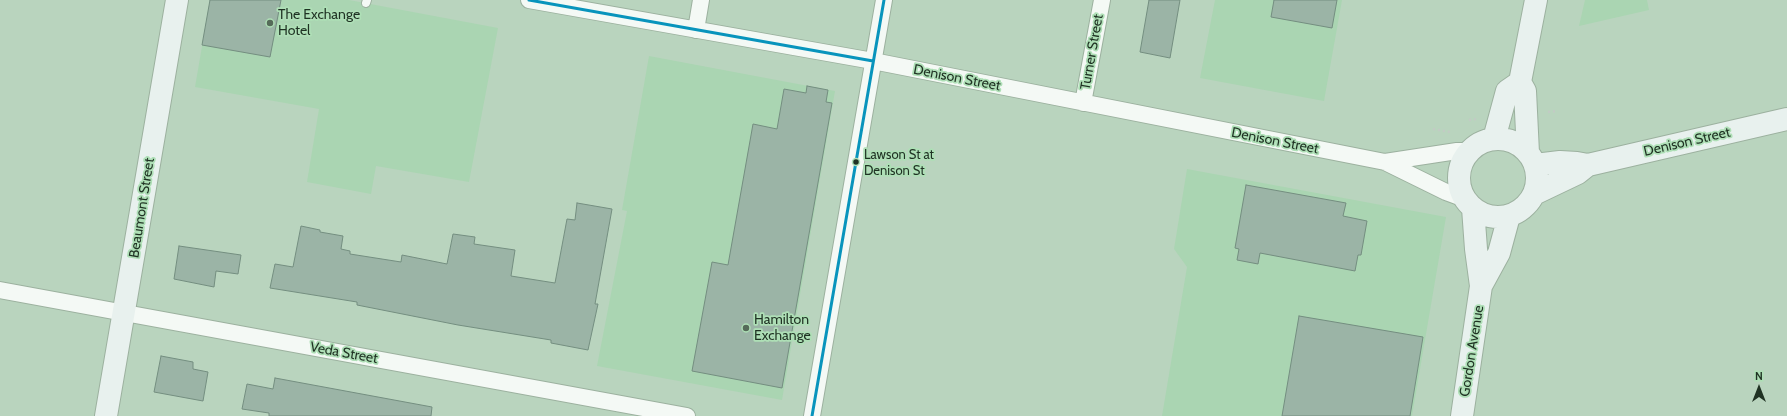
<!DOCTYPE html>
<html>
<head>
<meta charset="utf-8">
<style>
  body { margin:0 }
  #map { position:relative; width:1787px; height:416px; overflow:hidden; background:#b9d4be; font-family:Cabin,sans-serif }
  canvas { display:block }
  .north { position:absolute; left:1739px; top:368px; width:40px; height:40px; -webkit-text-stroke:3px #aedfb6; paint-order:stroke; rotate:0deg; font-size:11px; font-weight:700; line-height:16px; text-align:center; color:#1f3223 }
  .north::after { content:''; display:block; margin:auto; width:14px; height:18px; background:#1f3223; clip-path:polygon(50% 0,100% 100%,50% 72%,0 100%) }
</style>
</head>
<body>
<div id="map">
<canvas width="1787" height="416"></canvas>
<div class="north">N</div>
</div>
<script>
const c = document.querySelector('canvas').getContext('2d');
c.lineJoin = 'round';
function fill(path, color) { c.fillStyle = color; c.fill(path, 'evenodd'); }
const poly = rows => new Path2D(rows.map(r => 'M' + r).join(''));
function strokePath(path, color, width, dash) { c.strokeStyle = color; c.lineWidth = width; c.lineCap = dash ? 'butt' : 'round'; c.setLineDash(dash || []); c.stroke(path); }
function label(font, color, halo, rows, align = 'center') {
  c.font = font + ' Cabin,sans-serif'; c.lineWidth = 3.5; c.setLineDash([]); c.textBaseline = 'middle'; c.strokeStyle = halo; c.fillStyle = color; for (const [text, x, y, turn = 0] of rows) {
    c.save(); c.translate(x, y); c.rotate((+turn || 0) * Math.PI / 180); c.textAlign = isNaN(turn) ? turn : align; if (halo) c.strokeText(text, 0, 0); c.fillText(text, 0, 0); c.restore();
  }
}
const built = poly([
  [210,0,349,0,498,28,469,182,376,166,371,194,307,182,319,109,195,87],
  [1215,0,1342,0,1324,101,1200,78],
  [1585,0,1647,0,1649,10,1579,26],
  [649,56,835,91,782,400,597,366,627,211,622,210],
  [1187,169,1446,217,1412,416,1162,416,1187,267,1174,249]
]);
const building = poly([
  [210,0,281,0,270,57,202,45,210,0],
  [1149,0,1180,0,1170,58,1140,52,1149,0],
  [1274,0,1337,0,1332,28,1271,17,1274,0],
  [807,86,828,90,826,102,832,103,782,388,692,371,712,262,728,265,753,124,777,129,784,89,806,93,807,86],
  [1246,185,1346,203,1343,216,1367,221,1361,255,1358,255,1355,271,1260,253,1258,264,1237,260,1239,249,1235,248,1246,185],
  [577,203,612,209,595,304,598,304,588,350,551,343,551,340,458,325,357,305,357,302,270,288,275,264,293,267,301,226,320,230,320,232,343,236,341,249,350,251,350,254,401,262,402,255,447,264,453,234,475,237,474,244,515,250,511,276,555,283,567,219,575,220,577,203],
  [179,246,241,255,238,274,216,271,214,287,174,279,179,246],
  [1299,316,1423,337,1410,416,1282,416,1299,316],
  [161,356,193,362,193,369,208,372,203,401,154,392,161,356],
  [275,378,432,407,431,416,269,416,269,413,242,409,247,384,273,389,275,378]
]);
const path = poly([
  [1548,112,1557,111],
  [1469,120,1477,119],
  [1433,129,1450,132]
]);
const lane = poly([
  [366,3,367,0]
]);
const street = poly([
  [529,0,873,61,1385,162,1446,192,1465,199],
  [696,30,701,0],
  [1083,103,1102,0],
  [1385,162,1457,151,1471,151],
  [0,290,687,416],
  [812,416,884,0]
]);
const secondary = poly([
  [1494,139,1507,91,1520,82],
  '1459 178a39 39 0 1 1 78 0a39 39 0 1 1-78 0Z',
  [1528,153,1525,91,1520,82,1536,0],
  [1535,165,1560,162,1577,163,1588,165,1787,119],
  [1534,194,1578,173,1588,165],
  [1481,286,1499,253,1509,216],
  [106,416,177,0],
  [1462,416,1481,286,1476,249,1473,208]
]);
const bus1 = poly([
  [529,0,873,61],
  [812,416,884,0]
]);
const markers = [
  [270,23,4,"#556b59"],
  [856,162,3.5,"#1f3223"],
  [746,328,4,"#556b59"]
];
const busNames = [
  ["Lawson St at",864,155],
  ["Denison St",864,171]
];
const poiNames = [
  ["The Exchange",278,15],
  ["Hotel",278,31],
  ["Hamilton",754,320],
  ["Exchange",754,336]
];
const streetNames = [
  ["Turner Street",1092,52,-80],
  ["Denison Street",957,78,11],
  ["Denison Street",1275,141,11],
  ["Denison Street",1687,142,-13],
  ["Beaumont Street",142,208,-81],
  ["Gordon Avenue",1472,351,-81],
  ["Veda Street",344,353,10]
];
fill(built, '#aad5b2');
fill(building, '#9bb4a6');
strokePath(building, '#748e80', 1);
strokePath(lane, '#9cb19f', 10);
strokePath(street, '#9cb19f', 18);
strokePath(secondary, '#9cb19f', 24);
strokePath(path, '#c2cbc4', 2.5, [2, 3]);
strokePath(lane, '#f4f9f5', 8);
strokePath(street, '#f4f9f5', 16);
strokePath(secondary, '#e8f1ee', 22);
strokePath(bus1, '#0894bc', 3);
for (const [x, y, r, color] of markers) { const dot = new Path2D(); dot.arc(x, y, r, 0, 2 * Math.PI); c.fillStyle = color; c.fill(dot); strokePath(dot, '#aedfb6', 1.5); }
label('13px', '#1f3223', '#aedfb6', busNames, 'left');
label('14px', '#1f3223', '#aedfb6', poiNames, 'left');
label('14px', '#1f3223', '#aedfb6', streetNames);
</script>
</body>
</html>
